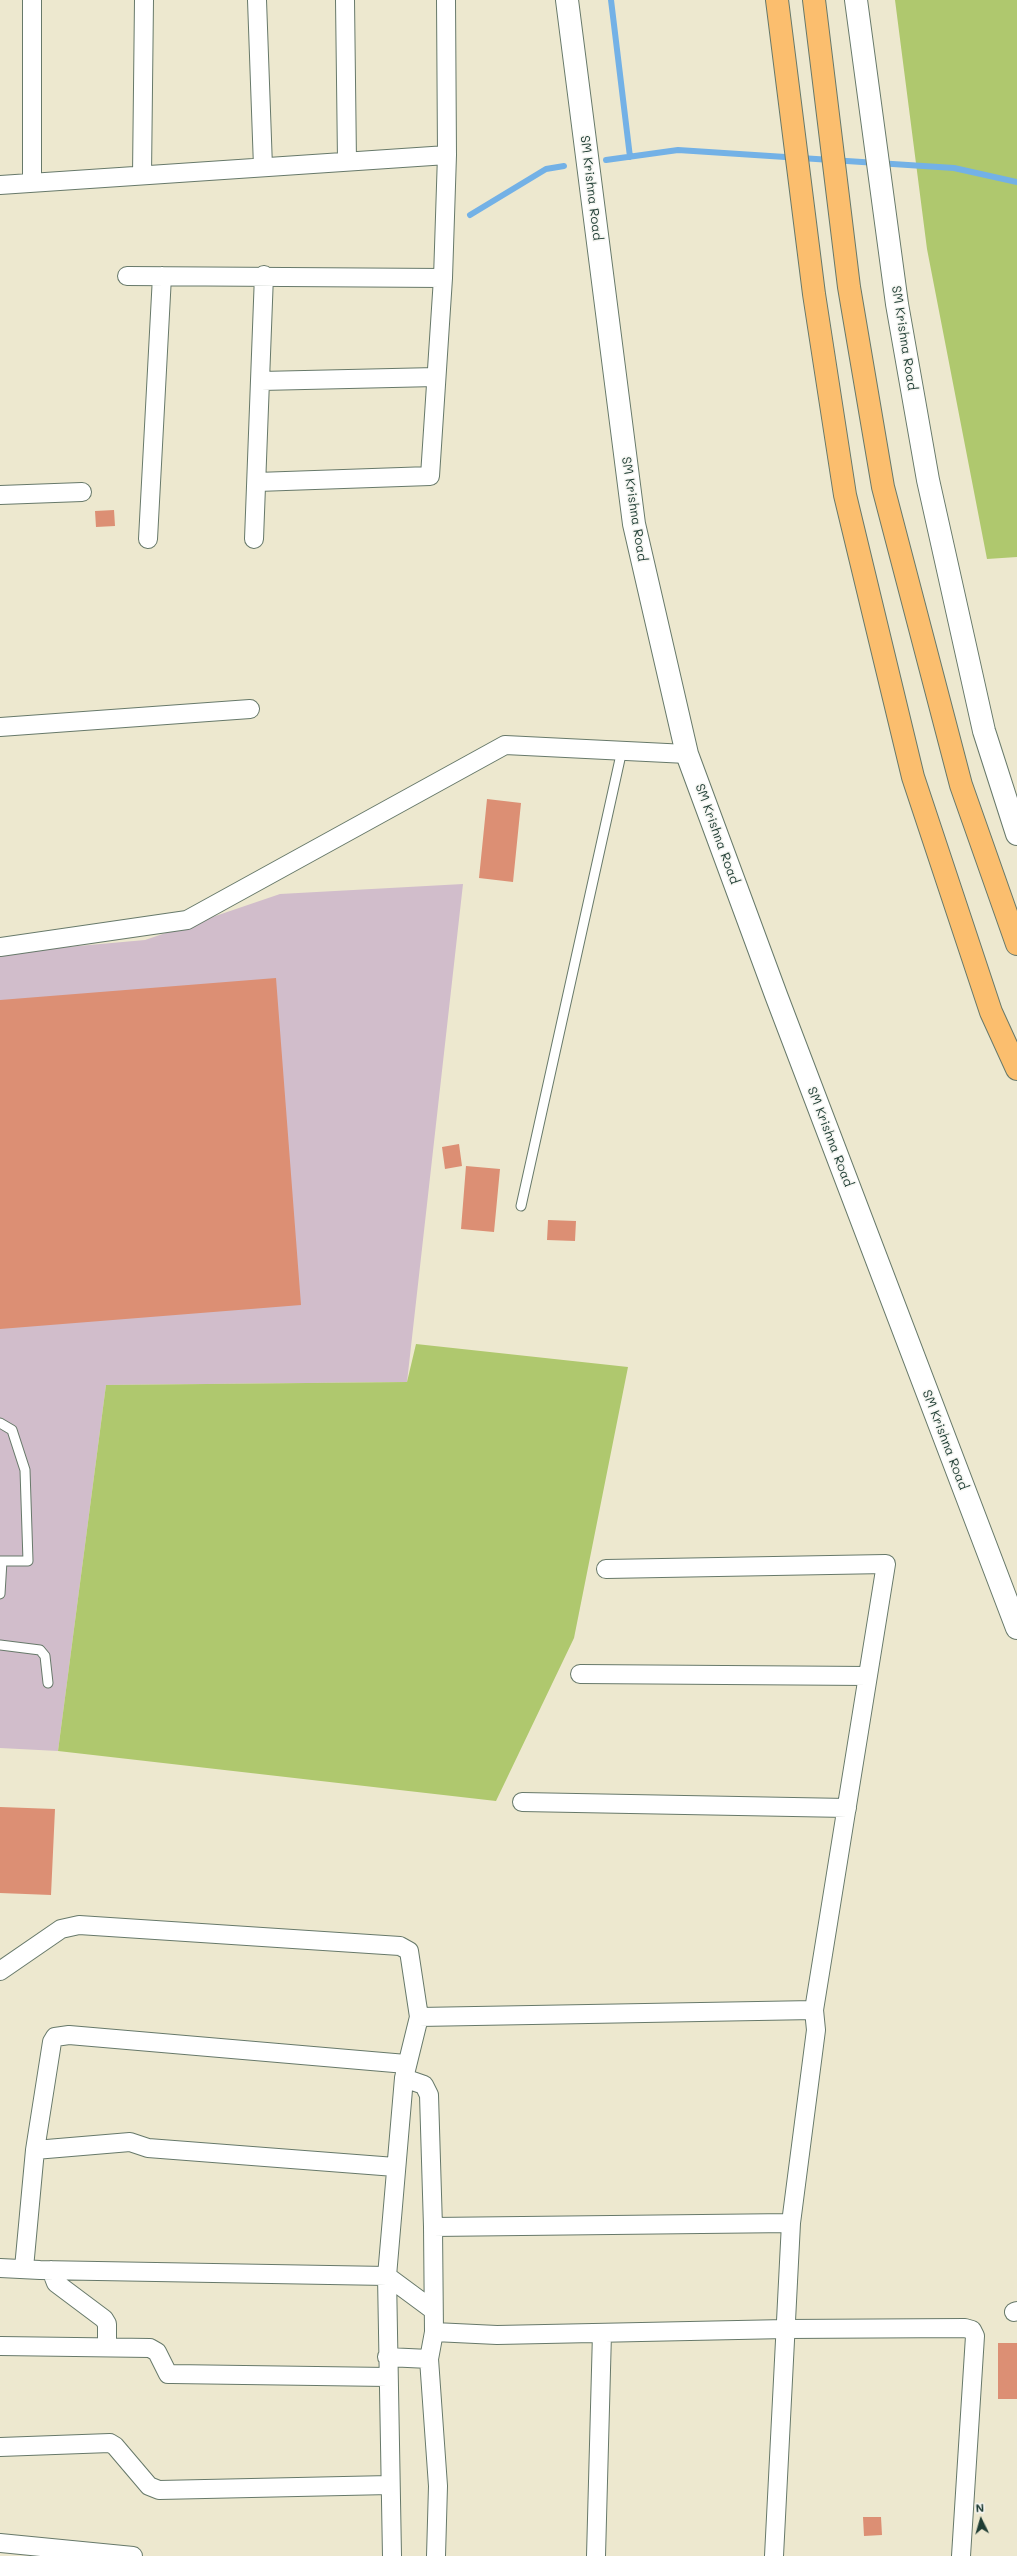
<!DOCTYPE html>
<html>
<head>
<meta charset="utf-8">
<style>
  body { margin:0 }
  #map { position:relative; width:1017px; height:2556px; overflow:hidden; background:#ede8cf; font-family:Mali,sans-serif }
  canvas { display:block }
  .north { position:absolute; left:961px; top:2500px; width:40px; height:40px; -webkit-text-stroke:3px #f6f6f2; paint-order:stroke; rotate:355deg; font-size:11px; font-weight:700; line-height:16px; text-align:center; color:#1f3d34 }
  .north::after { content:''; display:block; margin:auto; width:14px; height:18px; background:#1f3d34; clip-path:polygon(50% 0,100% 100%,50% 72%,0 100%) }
</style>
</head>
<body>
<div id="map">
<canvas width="1017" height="2556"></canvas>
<div class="north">N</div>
</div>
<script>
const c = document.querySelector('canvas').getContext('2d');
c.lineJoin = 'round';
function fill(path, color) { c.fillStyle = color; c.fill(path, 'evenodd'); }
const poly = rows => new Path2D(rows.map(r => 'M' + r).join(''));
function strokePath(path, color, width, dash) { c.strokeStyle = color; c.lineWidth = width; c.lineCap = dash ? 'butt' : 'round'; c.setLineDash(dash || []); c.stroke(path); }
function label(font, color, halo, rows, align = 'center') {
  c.font = font + ' Mali,sans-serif'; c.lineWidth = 3; c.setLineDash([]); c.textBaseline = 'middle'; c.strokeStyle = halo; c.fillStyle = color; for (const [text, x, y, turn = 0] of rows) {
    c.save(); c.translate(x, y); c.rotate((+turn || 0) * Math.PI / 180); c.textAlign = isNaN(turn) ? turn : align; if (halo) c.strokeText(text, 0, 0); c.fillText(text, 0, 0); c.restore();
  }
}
const industrial = poly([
  [463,884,407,1382,106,1385,58,1751,0,1748,0,953,145,940,280,894]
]);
const green = poly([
  [895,0,1017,0,1017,557,987,559,927,249],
  [416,1344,628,1367,574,1638,496,1801,58,1751,106,1385,407,1382]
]);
const stream = poly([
  [611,0,630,157],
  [606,160,678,150,954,168,1017,182],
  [470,215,546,169,564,166]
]);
const building = poly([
  [114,510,115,526,96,527,95,511],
  [487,799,521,803,513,882,479,878],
  [276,978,301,1305,0,1329,0,1000],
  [459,1144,462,1166,445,1169,442,1147],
  [466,1166,500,1169,494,1232,461,1229],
  [548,1220,576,1221,575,1241,547,1240],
  [0,1807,55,1809,51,1895,0,1893],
  [998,2343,1017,2343,1017,2399,998,2399],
  [863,2517,881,2517,882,2535,864,2536]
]);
const service = poly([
  [521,1206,622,750],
  [0,1423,12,1430,25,1470,28,1561,0,1561],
  [0,1594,2,1561],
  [0,1645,40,1650,45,1656,48,1683]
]);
const minor = poly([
  [32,0,32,183],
  [257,0,263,167],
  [345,0,347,161],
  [142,175,144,0],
  [0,185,447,155],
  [127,276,443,278],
  [261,381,436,377],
  [257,482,430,476,443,278,447,155,446,0],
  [0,495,82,492],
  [148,539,162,276],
  [254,539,264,275],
  [0,727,250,709],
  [0,947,187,920,505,745,687,754],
  [606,1569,886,1564,814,2010,816,2030,791,2223,774,2556],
  [580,1674,868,1676],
  [522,1802,847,1808],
  [0,1971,61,1929,79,1925,400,1946,409,1951,419,2017,404,2078,387,2276,392,2556],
  [419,2017,814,2010],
  [404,2078,424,2085,429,2095,433,2227,434,2332,429,2359],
  [35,2150,130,2142,148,2148,395,2167],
  [433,2227,791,2223],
  [0,2268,40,2270,387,2276,433,2310],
  [24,2268,35,2150,52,2042,55,2037,69,2035,406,2064],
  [51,2270,56,2283,104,2319,107,2324,107,2347],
  [1014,2312,1017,2311],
  [434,2332,497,2335,786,2329,965,2328,972,2330,975,2336,961,2556],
  [0,2346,150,2348,157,2352,168,2374,172,2374,388,2377],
  [387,2357,429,2359,438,2486,436,2556],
  [0,2447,110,2443,115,2446,149,2486,159,2490,390,2485],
  [0,2543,133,2556],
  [596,2556,602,2333]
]);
const tertiary = poly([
  [567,0,634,524,687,754,776,995,1017,1628],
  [856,0,897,304,928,480,984,731,1017,834]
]);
const trunk = poly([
  [777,0,814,294,845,495,913,777,991,1012,1017,1069],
  [814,0,849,287,883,487,961,785,1017,944]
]);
const streetNames = [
  ["SM Krishna Road",591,188,83],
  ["SM Krishna Road",904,338,81],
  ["SM Krishna Road",634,509,81],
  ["SM Krishna Road",717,834,70],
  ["SM Krishna Road",830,1137,69],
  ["SM Krishna Road",945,1440,69]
];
fill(industrial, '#d1bdcb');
fill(green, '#afc86e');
strokePath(stream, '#73b1e6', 6);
fill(building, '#dc8f74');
strokePath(service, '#67796a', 11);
strokePath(minor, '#67796a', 20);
strokePath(tertiary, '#67796a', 24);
strokePath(trunk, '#67796a', 24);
strokePath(service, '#fff', 9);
strokePath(minor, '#fff', 18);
strokePath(tertiary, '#fff', 22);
strokePath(trunk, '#fbbe6e', 22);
label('13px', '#1f3d34', '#f6f6f2', streetNames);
</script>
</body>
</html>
